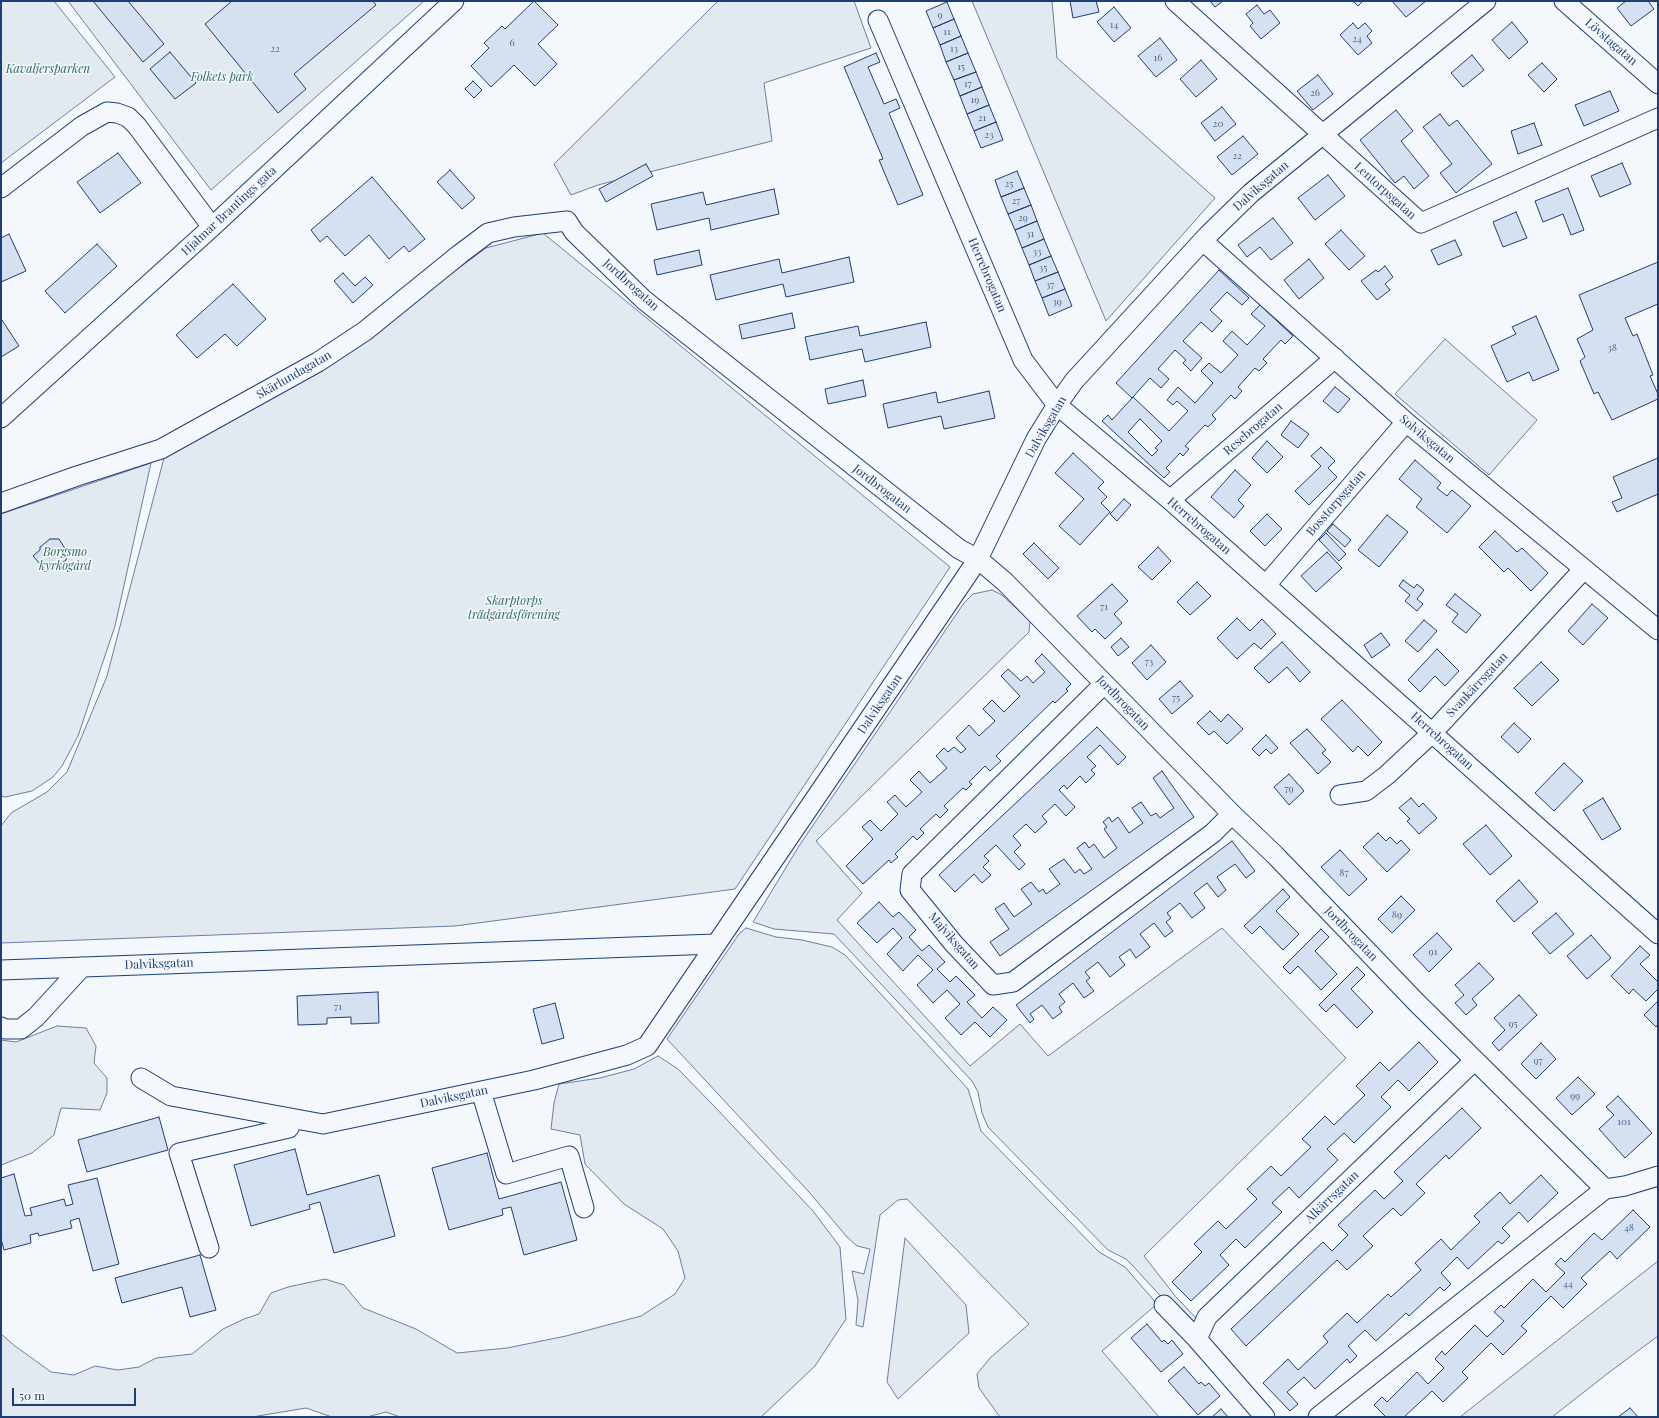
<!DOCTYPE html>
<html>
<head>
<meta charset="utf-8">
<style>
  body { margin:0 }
  #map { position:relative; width:1659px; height:1418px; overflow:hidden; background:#f4f7fb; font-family:"Playfair Display",serif }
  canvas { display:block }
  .frame { position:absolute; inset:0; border:2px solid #1d3f73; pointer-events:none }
  .scale { position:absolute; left:12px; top:1388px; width:124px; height:18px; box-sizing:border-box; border:2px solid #1d3f73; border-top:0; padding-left:5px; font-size:12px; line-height:14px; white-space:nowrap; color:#1d3f73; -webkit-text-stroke:3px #f4f7fb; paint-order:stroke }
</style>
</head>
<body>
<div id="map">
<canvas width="1659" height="1418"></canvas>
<div class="frame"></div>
<div class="scale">50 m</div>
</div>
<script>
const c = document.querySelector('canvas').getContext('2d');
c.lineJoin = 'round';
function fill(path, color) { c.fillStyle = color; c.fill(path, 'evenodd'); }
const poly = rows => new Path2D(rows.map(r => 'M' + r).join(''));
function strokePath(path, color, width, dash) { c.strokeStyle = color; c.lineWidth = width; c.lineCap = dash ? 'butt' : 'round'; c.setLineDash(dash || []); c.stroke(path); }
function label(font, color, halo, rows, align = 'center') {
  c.font = font + ' "Playfair Display",serif'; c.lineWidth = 3; c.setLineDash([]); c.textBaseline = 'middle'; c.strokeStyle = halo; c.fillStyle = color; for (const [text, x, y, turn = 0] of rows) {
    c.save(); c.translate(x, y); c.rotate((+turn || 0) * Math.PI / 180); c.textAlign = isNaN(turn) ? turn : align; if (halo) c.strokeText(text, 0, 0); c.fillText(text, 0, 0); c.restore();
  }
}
const green = poly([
  [1,1,54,1,115,77,1,163,1,1],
  [68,1,424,1,211,190,68,1],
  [718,1,854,1,871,48,764,83,772,141,598,185,571,195,554,164,718,1],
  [972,1,1052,1,1057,58,1215,198,1106,321,972,1],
  [543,233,950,567,735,889,455,926,1,943,1,826,11,813,47,792,67,772,107,676,165,454,323,368,486,248,543,233],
  [1445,339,1537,420,1489,475,1395,394,1445,339],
  [151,463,115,626,78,736,62,766,53,777,32,791,5,797,1,796,1,514,151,463],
  [992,590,1002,595,1030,621,1029,632,816,841,862,893,837,920,970,1066,1020,1024,1048,1056,1222,928,1346,1058,1144,1256,1176,1297,1198,1320,1188,1326,1133,1266,1126,1259,1108,1250,988,1127,982,1113,978,1092,972,1081,834,934,774,929,753,922,799,846,964,603,973,594,992,590],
  [746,928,776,937,802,940,832,947,845,955,968,1089,981,1131,1099,1252,1125,1267,1157,1304,1102,1351,1159,1417,1000,1417,979,1388,977,1374,990,1358,1029,1324,907,1199,898,1200,880,1215,863,1327,856,1325,858,1300,852,1271,864,1274,870,1249,857,1246,847,1237,809,1192,667,1039,739,934,746,928],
  [57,1026,86,1028,96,1046,94,1063,107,1078,107,1093,100,1110,61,1108,54,1135,32,1153,1,1165,1,1040,16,1042,57,1026],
  [658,1056,678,1069,714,1106,813,1211,840,1247,846,1319,815,1366,761,1417,400,1417,386,1412,367,1417,332,1417,306,1408,252,1417,1,1417,1,1334,15,1346,51,1372,74,1375,95,1366,118,1370,139,1367,156,1358,192,1354,223,1329,244,1319,259,1314,271,1293,288,1287,325,1279,344,1285,363,1308,416,1329,457,1353,507,1348,566,1336,641,1316,675,1294,685,1278,678,1251,663,1229,624,1204,585,1164,580,1135,551,1129,554,1103,559,1084,600,1078,634,1069,658,1056],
  [905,1238,966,1305,969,1333,898,1399,887,1382,905,1238],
  [1658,1261,1658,1336,1607,1374,1552,1417,1460,1417,1658,1261]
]);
const building = poly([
  [93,1,128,1,164,44,143,62,93,1],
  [232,1,373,1,376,5,294,74,306,89,278,113,205,24,232,1],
  [534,1,558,25,538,44,557,64,535,86,514,65,491,87,471,66,489,48,484,43,502,26,505,29,534,1],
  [1070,1,1096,1,1099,12,1073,18,1070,1],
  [1210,1,1223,1,1215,7,1210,1],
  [1353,1,1363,1,1358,6,1353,1],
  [1392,1,1426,1,1406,17,1392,1],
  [1626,1,1648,1,1654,9,1631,26,1617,8,1626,1],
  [947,2,954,19,933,28,926,11,947,2],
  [1257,5,1264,14,1270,10,1280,23,1261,39,1250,26,1253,23,1246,14,1257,5],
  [1114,7,1131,28,1114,42,1097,22,1114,7],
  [954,19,961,36,940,45,933,28,954,19],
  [1512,22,1528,42,1509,59,1492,40,1512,22],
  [1353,23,1358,29,1365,23,1372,31,1367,36,1372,43,1358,55,1340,35,1353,23],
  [961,36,968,53,946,62,940,45,961,36],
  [1160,38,1177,60,1156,77,1138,56,1160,38],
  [170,52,196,83,175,99,150,69,170,52],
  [876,53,880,62,868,67,884,104,896,99,900,108,889,113,923,195,898,205,879,160,883,159,844,67,876,53],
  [968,53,976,72,954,80,946,62,968,53],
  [1472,55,1484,70,1463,87,1451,73,1472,55],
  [1201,60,1217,79,1196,97,1180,79,1201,60],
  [1542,63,1557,79,1544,92,1528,75,1542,63],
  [976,72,982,87,960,96,954,80,976,72],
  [1318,75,1333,94,1313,110,1297,91,1318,75],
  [473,81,482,90,474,98,465,89,473,81],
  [982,87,989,105,967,114,960,96,982,87],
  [1610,91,1619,111,1584,126,1575,105,1610,91],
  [989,105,996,122,974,131,967,114,989,105],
  [1222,107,1236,124,1215,141,1201,123,1222,107],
  [1396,110,1413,131,1401,141,1429,176,1414,189,1404,176,1395,183,1360,140,1396,110],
  [1440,114,1449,126,1457,120,1492,164,1456,193,1440,173,1452,164,1423,127,1440,114],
  [996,122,1003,140,981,148,974,131,996,122],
  [1534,123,1542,145,1518,154,1511,131,1534,123],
  [1243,136,1258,154,1232,175,1217,157,1243,136],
  [118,153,141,183,100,213,77,182,118,153],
  [1622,163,1631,184,1600,197,1591,176,1622,163],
  [646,164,653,176,606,202,599,189,646,164],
  [450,170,475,198,462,209,437,182,450,170],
  [1017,171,1024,188,1001,197,995,180,1017,171],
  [1328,175,1345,196,1315,220,1298,198,1328,175],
  [372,177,425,239,409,252,404,246,389,259,369,235,345,256,327,236,320,242,311,230,372,177],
  [1024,188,1031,205,1008,214,1001,197,1024,188],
  [1568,188,1584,230,1571,235,1563,214,1543,222,1535,201,1568,188],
  [774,189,779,214,711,230,709,218,657,230,651,204,703,192,706,205,774,189],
  [1031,205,1037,221,1015,230,1008,214,1031,205],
  [1516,212,1527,238,1503,247,1493,222,1516,212],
  [1273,218,1293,243,1271,260,1260,247,1247,257,1238,245,1273,218],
  [1037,221,1044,239,1022,248,1015,230,1037,221],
  [1341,230,1365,256,1349,270,1325,244,1341,230],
  [9,234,26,271,1,282,1,238,9,234],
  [1044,239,1051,256,1029,265,1022,248,1044,239],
  [1455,240,1462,255,1438,265,1431,250,1455,240],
  [97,244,117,266,65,313,45,291,97,244],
  [699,250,702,265,657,275,654,260,699,250],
  [1051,256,1058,272,1035,281,1029,265,1051,256],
  [849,257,854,282,786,297,783,284,716,300,710,275,779,259,782,273,849,257],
  [1309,259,1324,278,1299,299,1284,280,1309,259],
  [1658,262,1658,304,1625,318,1633,336,1637,334,1653,375,1650,376,1658,394,1658,399,1612,420,1598,392,1594,394,1580,361,1585,357,1577,339,1593,330,1579,295,1658,262],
  [1385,266,1393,277,1385,284,1390,290,1377,300,1361,281,1376,270,1378,272,1385,266],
  [1219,270,1249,298,1242,305,1227,292,1210,310,1222,321,1212,332,1201,322,1183,341,1202,358,1191,371,1183,363,1186,360,1175,350,1158,369,1169,379,1161,388,1150,378,1132,398,1116,383,1219,270],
  [1058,272,1065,289,1042,298,1035,281,1058,272],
  [343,273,355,286,365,277,373,285,353,303,334,281,343,273],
  [233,284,266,319,237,346,225,334,197,358,176,335,233,284],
  [1065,289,1072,306,1049,316,1042,298,1065,289],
  [1260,305,1293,336,1285,344,1281,340,1263,359,1267,363,1259,371,1255,368,1238,387,1242,391,1235,399,1231,395,1212,415,1216,419,1208,427,1205,425,1185,446,1189,449,1183,456,1180,453,1166,468,1170,472,1164,478,1102,421,1108,415,1112,420,1133,397,1169,431,1188,411,1177,401,1173,405,1167,400,1178,387,1195,403,1213,383,1201,371,1209,363,1221,373,1238,355,1223,341,1232,331,1247,345,1265,326,1251,314,1260,305],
  [1140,419,1162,441,1155,448,1158,450,1152,456,1128,432,1140,419],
  [792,313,795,328,742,339,739,325,792,313],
  [1536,316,1559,370,1533,381,1529,372,1507,382,1491,346,1516,334,1512,327,1536,316],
  [1,320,2,320,19,346,1,357,1,320],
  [926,322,931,347,865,362,862,349,810,360,805,337,858,326,860,336,926,322],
  [863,380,866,396,828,404,825,389,863,380],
  [1335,387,1350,399,1338,413,1323,401,1335,387],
  [989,391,995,418,944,429,941,416,888,428,883,404,936,392,938,403,989,391],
  [1291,421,1309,434,1298,448,1281,435,1291,421],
  [1267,441,1283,457,1267,473,1252,458,1267,441],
  [1321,447,1335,461,1328,468,1337,477,1309,505,1295,491,1321,466,1311,456,1321,447],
  [1073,453,1104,482,1098,488,1107,497,1101,503,1110,512,1080,545,1059,526,1084,499,1055,473,1073,453],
  [1658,458,1658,494,1617,512,1612,502,1622,498,1613,477,1658,458],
  [1415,460,1441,483,1437,488,1447,496,1452,490,1471,506,1447,533,1416,507,1422,499,1399,479,1415,460],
  [1235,470,1251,485,1238,500,1244,506,1234,518,1211,497,1235,470],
  [1124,499,1131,505,1117,521,1110,514,1124,499],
  [1267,514,1282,529,1265,546,1250,531,1267,514],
  [1387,515,1408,532,1379,567,1358,550,1387,515],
  [1333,524,1351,540,1345,547,1327,531,1333,524],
  [1495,531,1517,552,1522,548,1548,573,1531,591,1508,568,1504,572,1479,547,1495,531],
  [1326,533,1346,554,1339,561,1319,540,1326,533],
  [50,539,59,539,66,550,66,560,58,566,54,566,47,572,33,556,40,550,40,547,50,539],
  [1034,543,1059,568,1048,579,1023,554,1034,543],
  [1158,547,1171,561,1152,580,1138,567,1158,547],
  [1327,552,1342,568,1316,592,1301,576,1327,552],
  [1403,580,1414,588,1417,584,1424,590,1417,599,1423,604,1417,611,1405,601,1410,595,1399,586,1403,580],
  [1197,582,1211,596,1190,615,1177,602,1197,582],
  [1112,584,1128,601,1114,614,1122,623,1105,639,1095,629,1092,632,1077,616,1112,584],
  [1455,594,1481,615,1466,633,1452,622,1458,614,1446,605,1455,594],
  [1592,604,1608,618,1583,645,1568,631,1592,604],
  [1237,618,1250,631,1262,619,1276,634,1261,649,1254,643,1237,659,1217,638,1237,618],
  [1424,620,1437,631,1418,652,1405,641,1424,620],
  [1381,633,1390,645,1372,658,1364,645,1381,633],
  [1121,638,1129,647,1118,656,1111,647,1121,638],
  [1282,642,1310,672,1300,682,1287,667,1269,683,1254,668,1282,642],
  [1151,645,1166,662,1147,680,1132,663,1151,645],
  [1437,649,1459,671,1445,686,1435,676,1420,692,1408,680,1437,649],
  [1042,654,1071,684,1066,689,1068,691,1055,703,1053,701,996,756,1001,761,990,771,985,766,969,782,972,784,966,790,963,788,944,806,948,810,940,818,936,814,920,829,924,833,917,840,913,836,895,854,898,857,891,863,889,860,863,884,846,866,873,839,862,827,870,820,881,831,898,814,887,802,895,795,906,807,922,792,910,780,919,771,930,783,947,768,936,756,944,748,948,752,954,747,961,753,966,749,956,738,969,725,979,736,995,721,983,709,992,700,1004,712,1020,696,1001,676,1008,669,1021,681,1027,676,1033,683,1045,672,1035,661,1042,654],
  [1541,662,1559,680,1532,706,1514,688,1541,662],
  [1180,681,1193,696,1172,714,1159,699,1180,681],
  [1342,700,1382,742,1368,756,1358,746,1353,752,1321,719,1342,700],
  [1210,711,1221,722,1228,714,1243,729,1227,744,1214,731,1209,735,1197,723,1210,711],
  [1514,723,1531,739,1518,753,1501,737,1514,723],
  [1097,727,1126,757,1118,765,1100,745,1087,757,1096,766,1091,770,1095,774,1086,783,1080,776,1067,789,1064,785,1059,790,1075,807,1066,816,1055,804,1042,816,1047,822,1035,833,1026,824,1013,836,1021,845,1014,852,1025,864,1019,870,996,845,984,856,989,861,983,867,991,875,982,883,974,874,955,892,939,875,1097,727],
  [1307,729,1326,750,1322,753,1331,762,1318,774,1290,743,1307,729],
  [1266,735,1278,748,1271,754,1266,749,1259,756,1252,749,1266,735],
  [1564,763,1583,781,1554,811,1535,793,1564,763],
  [1162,771,1194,817,1000,956,990,942,1009,929,995,909,1004,903,1014,917,1032,904,1021,889,1031,882,1039,892,1043,889,1046,894,1060,884,1049,869,1064,859,1075,873,1080,869,1084,874,1092,869,1077,848,1085,842,1089,848,1094,844,1104,858,1117,848,1104,829,1107,827,1103,822,1109,817,1112,822,1118,817,1129,833,1143,823,1132,808,1141,802,1151,816,1156,813,1160,818,1174,808,1153,778,1162,771],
  [1289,774,1304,791,1289,805,1274,787,1289,774],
  [1411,798,1419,807,1423,803,1437,818,1419,834,1407,821,1410,819,1399,808,1411,798],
  [1603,798,1621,829,1602,840,1583,810,1603,798],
  [1486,825,1512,856,1490,875,1463,844,1486,825],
  [1378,833,1386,841,1390,837,1397,844,1401,840,1410,850,1387,872,1363,847,1378,833],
  [1232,841,1255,871,1246,878,1235,864,1217,877,1226,890,1218,897,1207,883,1194,893,1205,908,1192,918,1180,903,1167,913,1171,918,1166,922,1173,931,1165,937,1154,923,1140,934,1150,947,1136,958,1130,949,1119,957,1125,965,1110,977,1098,962,1085,972,1090,978,1086,981,1094,991,1084,998,1073,983,1059,994,1065,1002,1059,1007,1062,1012,1053,1019,1042,1005,1030,1014,1034,1019,1030,1023,1016,1005,1232,841],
  [1340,850,1367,879,1349,896,1321,867,1340,850],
  [1519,880,1538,902,1514,922,1496,901,1519,880],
  [1283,889,1290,897,1276,911,1299,934,1283,950,1260,926,1252,934,1244,926,1283,889],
  [1401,896,1415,910,1392,933,1378,919,1401,896],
  [879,902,893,917,899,912,916,930,909,937,922,951,929,945,945,962,937,969,950,982,956,976,975,995,967,1002,982,1018,993,1007,1007,1020,990,1037,975,1022,961,1035,945,1018,960,1004,947,990,933,1003,917,985,933,970,918,955,903,971,887,954,902,938,893,928,877,943,857,923,879,902],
  [1556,913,1574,934,1550,954,1532,933,1556,913],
  [1321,929,1329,937,1315,951,1337,974,1321,990,1298,966,1290,974,1283,967,1321,929],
  [1437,933,1452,949,1429,972,1413,955,1437,933],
  [1591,935,1611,958,1587,979,1567,956,1591,935],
  [1640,946,1650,955,1640,964,1658,982,1658,989,1646,1001,1633,989,1629,994,1611,976,1640,946],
  [1479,963,1494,979,1472,999,1477,1005,1466,1015,1455,1003,1464,995,1455,985,1479,963],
  [1357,967,1365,975,1351,989,1373,1012,1357,1028,1334,1004,1326,1012,1319,1005,1357,967],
  [378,992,379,1023,351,1024,351,1017,327,1018,327,1024,298,1025,297,996,378,992],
  [1519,995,1537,1015,1499,1051,1492,1043,1505,1030,1494,1018,1519,995],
  [1658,1001,1658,1024,1656,1027,1644,1015,1658,1001],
  [555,1003,564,1038,542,1044,533,1009,555,1003],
  [1419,1042,1438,1062,1409,1091,1398,1080,1381,1097,1391,1107,1354,1143,1344,1133,1327,1149,1338,1160,1299,1198,1289,1187,1272,1203,1282,1212,1245,1248,1236,1239,1220,1255,1229,1265,1191,1301,1172,1282,1202,1252,1194,1244,1218,1221,1226,1229,1257,1199,1247,1189,1271,1166,1281,1176,1311,1147,1302,1139,1325,1116,1334,1125,1365,1095,1356,1086,1380,1062,1389,1071,1419,1042],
  [1541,1043,1556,1059,1536,1079,1521,1064,1541,1043],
  [1578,1077,1595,1094,1572,1115,1556,1098,1578,1077],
  [1618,1096,1652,1133,1625,1158,1599,1129,1614,1115,1606,1107,1618,1096],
  [1462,1108,1481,1128,1449,1159,1446,1155,1416,1184,1425,1193,1401,1216,1393,1208,1363,1236,1373,1246,1347,1270,1337,1260,1246,1346,1231,1329,1323,1242,1332,1251,1348,1235,1338,1225,1375,1190,1384,1199,1403,1181,1394,1172,1462,1108],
  [159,1117,168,1150,87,1172,78,1140,159,1117],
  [295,1149,307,1195,379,1175,395,1236,334,1253,320,1202,309,1205,310,1209,251,1226,234,1165,295,1149],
  [487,1153,499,1199,561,1182,577,1240,524,1255,511,1207,502,1209,503,1215,449,1230,432,1168,487,1153],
  [14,1174,25,1216,32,1215,30,1208,64,1199,66,1206,73,1204,68,1185,97,1178,119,1264,93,1271,79,1218,70,1221,72,1228,39,1236,38,1233,30,1235,31,1243,4,1250,1,1239,1,1178,14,1174],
  [1541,1175,1558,1193,1528,1222,1519,1212,1502,1228,1510,1236,1502,1244,1498,1241,1468,1269,1457,1257,1441,1273,1451,1284,1444,1291,1440,1287,1409,1316,1406,1313,1376,1341,1365,1330,1348,1346,1357,1356,1350,1363,1347,1359,1315,1389,1304,1377,1287,1392,1298,1404,1290,1411,1263,1383,1288,1359,1298,1370,1328,1342,1323,1336,1347,1313,1357,1323,1388,1294,1391,1297,1421,1270,1415,1263,1441,1239,1451,1250,1480,1222,1474,1216,1500,1192,1510,1204,1541,1175],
  [1633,1210,1650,1227,1617,1259,1610,1251,1581,1278,1587,1284,1563,1308,1551,1296,1521,1326,1527,1331,1503,1355,1491,1343,1462,1372,1468,1378,1443,1402,1432,1391,1404,1417,1384,1417,1385,1416,1374,1405,1382,1397,1387,1402,1417,1372,1428,1384,1444,1368,1435,1359,1442,1351,1445,1355,1475,1325,1487,1337,1504,1321,1494,1312,1501,1305,1504,1308,1533,1279,1546,1292,1565,1273,1555,1264,1561,1258,1565,1262,1594,1233,1602,1240,1633,1210],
  [200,1255,216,1310,190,1317,182,1287,122,1303,115,1278,200,1255],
  [1147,1324,1162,1342,1164,1340,1168,1344,1172,1340,1183,1354,1161,1372,1131,1338,1147,1324],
  [1184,1367,1199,1384,1201,1382,1205,1386,1209,1383,1220,1396,1198,1415,1168,1381,1184,1367],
  [1630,1408,1638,1417,1618,1417,1630,1408],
  [1221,1409,1228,1417,1212,1417,1221,1409]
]);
const minor = poly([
  [1175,1,1421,223,1658,118],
  [1564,1,1658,84],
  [878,20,1023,360,1057,405,1170,500,1658,934],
  [1,188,82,126,107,112,117,113,128,117,137,126,212,227],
  [1203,241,1406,422,1658,630],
  [1,418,212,227,454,1],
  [1170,500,1335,358],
  [1,503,77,476,161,449,318,362,365,331,460,254,488,233,514,227,567,221,574,232,644,300,959,549,978,559,1005,582,1232,814,1275,855,1416,1002,1605,1189],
  [1266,585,1406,422],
  [1104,684,912,874,910,890,954,944,993,985,1013,982,1213,833,1232,814],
  [1340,795,1366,791,1387,775,1432,733,1583,570],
  [1,970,715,944],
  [1,1027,5,1029,21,1029,36,1017,82,967],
  [141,1078,171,1096,323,1124,534,1080,627,1055,647,1046,978,559,1036,439,1057,405,1074,381,1207,236,1251,193,1486,1],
  [481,1091,506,1174,569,1156,584,1208],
  [209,1248,179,1153,289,1128,285,1117],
  [1164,1305,1197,1339,1265,1417],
  [1197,1339,1207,1317,1474,1061],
  [1318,1417,1605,1189,1625,1186,1658,1176]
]);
const numberNames = [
  ["9",940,15],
  ["14",1114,25],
  ["11",947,32],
  ["24",1357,39],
  ["6",512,43],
  ["22",275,49],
  ["13",954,49],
  ["16",1158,58],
  ["15",961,67],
  ["17",968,84],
  ["26",1315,93],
  ["19",975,100],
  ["21",982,118],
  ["20",1218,124],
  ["23",989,135],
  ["22",1237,156],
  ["25",1009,184],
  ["27",1016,201],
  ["29",1023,218],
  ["31",1030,234],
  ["33",1037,252],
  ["35",1043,268],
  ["37",1050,285],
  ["39",1057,302],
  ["38",1612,348],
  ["71",1104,607],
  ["73",1149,662],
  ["75",1176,698],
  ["79",1289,789],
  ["87",1344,873],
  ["89",1397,915],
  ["91",1433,952],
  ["71",338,1007],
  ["95",1513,1024],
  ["97",1538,1061],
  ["99",1575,1096],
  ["101",1624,1122],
  ["48",1629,1228],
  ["44",1568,1284]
];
const streetNames = [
  ["Lövstagatan",1611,42,41],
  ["Dalviksgatan",1261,186,-41],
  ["Lentorpsgatan",1385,191,42],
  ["Hjalmar Brantings gata",229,211,-43],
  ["Herrebrogatan",987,275,67],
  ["Jordbrogatan",631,285,42],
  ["Skärlundagatan",294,375,-30],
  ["Dalviksgatan",1046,427,-60],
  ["Resebrogatan",1253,429,-41],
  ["Solviksgatan",1427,439,40],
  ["Jordbrogatan",882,489,38],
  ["Bosstorpsgatan",1336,503,-49],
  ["Herrebrogatan",1199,526,41],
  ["Svankärrsgatan",1477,685,-47],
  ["Jordbrogatan",1123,703,46],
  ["Dalviksgatan",880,704,-56],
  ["Herrebrogatan",1442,741,42],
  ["Jordbrogatan",1351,934,46],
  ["Majviksgatan",954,941,49],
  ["Dalviksgatan",159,964,-2],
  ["Dalviksgatan",454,1097,-12],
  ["Alkärrsgatan",1332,1197,-44]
];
const parkNames = [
  ["Kavaljersparken",48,69],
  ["Folkets park",222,77],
  ["Borgsmo",65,552],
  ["kyrkogård",65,566],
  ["Skarptorps",514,601],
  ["trädgårdsförening",514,615]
];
fill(green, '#e3e9f0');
strokePath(green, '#687fa3', 1);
fill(building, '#d5e0f0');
strokePath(building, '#1d3f73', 1);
strokePath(minor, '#1d3f73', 21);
strokePath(minor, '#f4f7fb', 19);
label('10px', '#4b6792', null, numberNames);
label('12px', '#1d3f73', '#f4f7fb', streetNames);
label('italic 12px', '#2c6c60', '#f4f7fb', parkNames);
</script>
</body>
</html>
